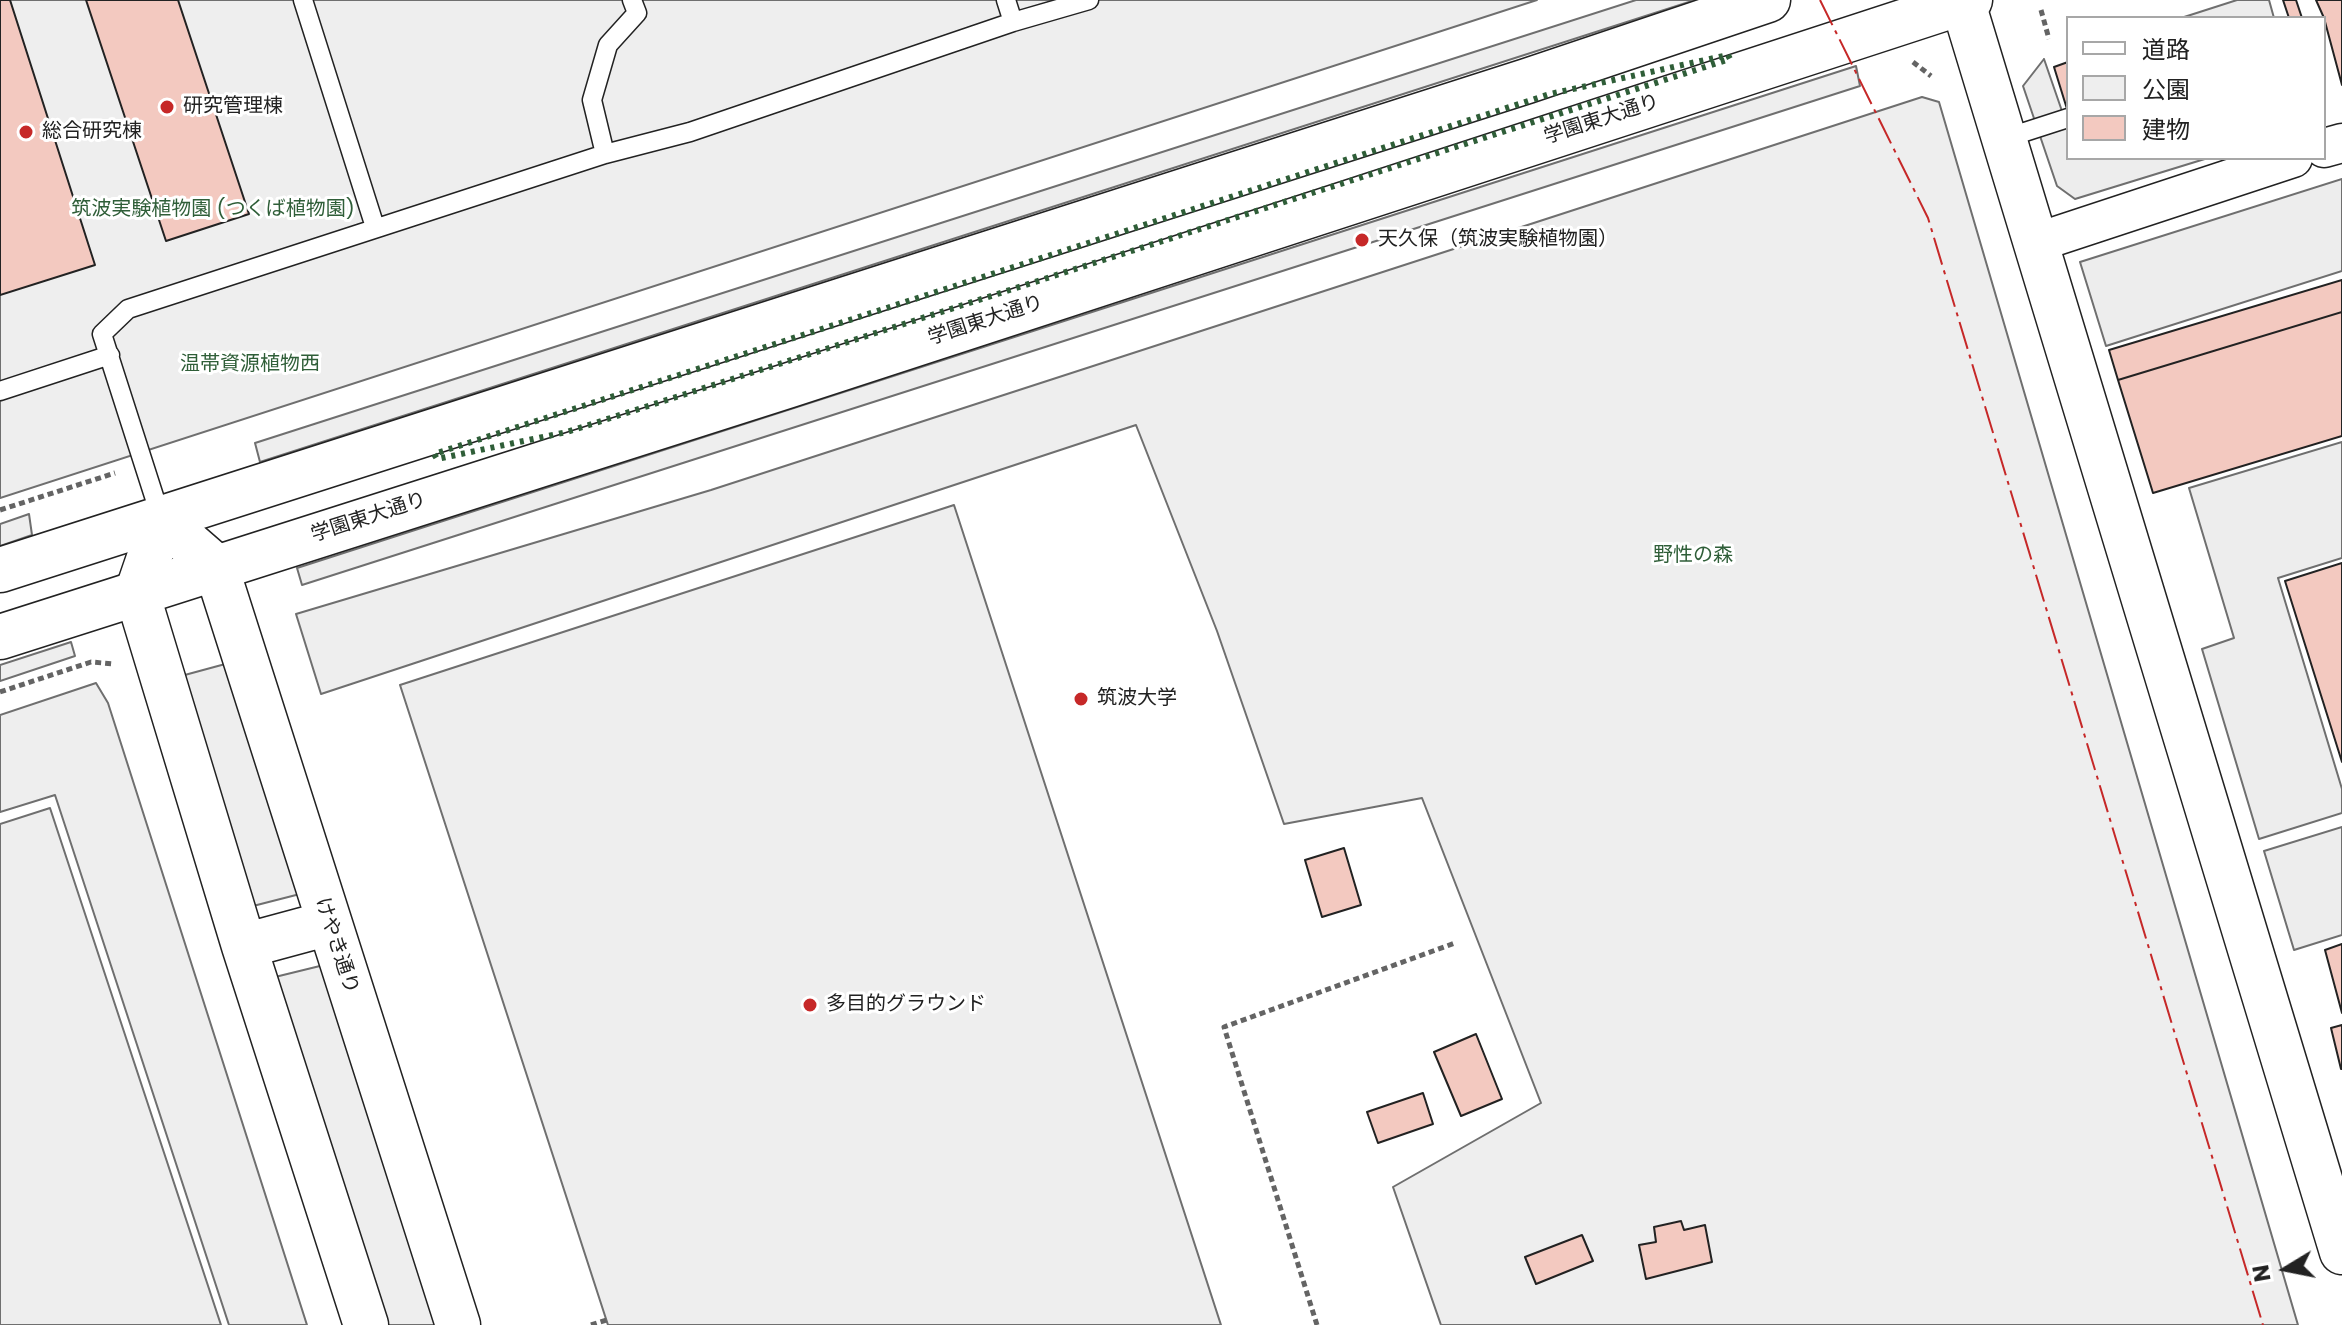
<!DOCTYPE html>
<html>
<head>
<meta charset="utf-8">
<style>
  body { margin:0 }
  #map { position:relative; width:2342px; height:1325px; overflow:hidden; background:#fff; font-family:Poppins,"Noto Sans JP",sans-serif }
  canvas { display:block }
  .legend { position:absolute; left:2066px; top:16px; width:260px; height:144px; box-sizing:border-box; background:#fff; border:2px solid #a7a7a7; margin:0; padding:10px 14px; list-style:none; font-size:24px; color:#222 }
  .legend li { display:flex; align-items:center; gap:16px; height:40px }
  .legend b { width:40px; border:2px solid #a7a7a7 }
  .north { position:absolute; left:2246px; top:1229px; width:80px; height:80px; -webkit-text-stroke:6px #fff; paint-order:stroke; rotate:260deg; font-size:22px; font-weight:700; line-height:32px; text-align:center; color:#222 }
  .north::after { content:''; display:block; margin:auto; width:28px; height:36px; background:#222; clip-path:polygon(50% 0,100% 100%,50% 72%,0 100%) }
</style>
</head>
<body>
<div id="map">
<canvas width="2342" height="1325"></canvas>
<ul class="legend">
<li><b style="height:10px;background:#fff"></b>道路</li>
<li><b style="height:22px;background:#eee"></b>公園</li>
<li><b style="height:22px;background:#f3c9c0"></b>建物</li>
</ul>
<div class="north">N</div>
</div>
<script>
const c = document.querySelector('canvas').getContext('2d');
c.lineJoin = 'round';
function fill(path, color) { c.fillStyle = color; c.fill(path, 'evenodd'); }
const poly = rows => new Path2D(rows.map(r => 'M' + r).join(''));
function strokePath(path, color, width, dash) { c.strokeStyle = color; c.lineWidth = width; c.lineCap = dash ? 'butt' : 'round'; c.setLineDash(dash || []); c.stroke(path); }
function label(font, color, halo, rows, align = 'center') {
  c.font = font + ' Poppins,"Noto Sans JP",sans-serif'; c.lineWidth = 6; c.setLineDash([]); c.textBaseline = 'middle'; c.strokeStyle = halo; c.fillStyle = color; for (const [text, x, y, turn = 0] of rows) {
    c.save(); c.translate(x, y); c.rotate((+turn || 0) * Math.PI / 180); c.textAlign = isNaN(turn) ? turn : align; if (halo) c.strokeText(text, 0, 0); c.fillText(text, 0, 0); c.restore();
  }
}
const green = poly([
  [0,0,1537,0,0,498,0,0],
  [1636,0,1695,0,260,462,255,443,1636,0],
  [1856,66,1860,86,302,585,297,568,1856,66],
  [1922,97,1939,102,2298,1325,1441,1325,1393,1187,1541,1103,1422,798,1284,824,1217,631,1136,425,321,694,296,614,711,490,1922,97],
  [954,505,1221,1325,608,1325,400,685,954,505],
  [29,514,32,535,0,546,0,524,29,514],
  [71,642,75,656,0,681,0,665,71,642],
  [229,663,300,894,253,906,181,676,229,663],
  [96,683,108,703,307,1325,229,1325,55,795,0,812,0,715,96,683],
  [50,808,221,1325,0,1325,0,824,50,808],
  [324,965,438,1325,386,1325,275,977,324,965]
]);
const parking = poly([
  [2237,0,2269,0,2274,18,2181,18,2237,0],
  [2044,59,2063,114,2068,113,2068,158,2208,158,2075,199,2057,186,2023,86,2044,59],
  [2342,179,2342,271,2106,346,2080,262,2342,179],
  [2342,442,2342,558,2278,578,2342,789,2342,813,2259,839,2202,649,2234,638,2189,488,2342,442],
  [2342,827,2342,935,2294,950,2264,851,2342,827]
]);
const building = poly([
  [0,0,10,0,95,265,0,295,0,0],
  [86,0,178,0,249,214,166,241,86,0],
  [2283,0,2296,0,2302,18,2289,18,2283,0],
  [2316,0,2342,0,2342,85,2324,18,2316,0],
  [2068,62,2068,109,2067,109,2054,67,2068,62],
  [2342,280,2342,312,2118,380,2109,350,2342,280],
  [2342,312,2342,436,2153,493,2118,380,2342,312],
  [2342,563,2342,762,2285,581,2342,563],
  [1344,848,1361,905,1322,917,1305,860,1344,848],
  [2342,944,2342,1013,2325,950,2342,944],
  [2342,1025,2342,1069,2341,1069,2331,1028,2342,1025],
  [1476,1034,1502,1099,1461,1116,1434,1052,1476,1034],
  [1423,1093,1433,1124,1378,1143,1367,1112,1423,1093],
  [1681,1221,1684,1230,1705,1225,1712,1262,1646,1279,1639,1245,1656,1242,1654,1227,1681,1221],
  [1582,1235,1593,1261,1536,1284,1525,1257,1582,1235]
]);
const path = poly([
  [2041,10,2049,39],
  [1913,62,1931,76],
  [0,510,115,473],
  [0,692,91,662,114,664],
  [591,1325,610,1319],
  [1317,1325,1224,1027,1455,943]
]);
const lane = poly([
  [303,0,375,227],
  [1006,0,1013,22],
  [2003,139,2068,118],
  [605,154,592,100,608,45,637,13,632,0],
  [0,391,110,355],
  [161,518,102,334,128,309,605,154,690,132,1013,22,1089,0]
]);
const street = poly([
  [2324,148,2342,143],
  [2035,243,2293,158]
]);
const secondary = poly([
  [1962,0,2342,1252],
  [244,946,329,923],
  [366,1325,244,946,137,593,162,520,216,567,458,1325]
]);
const primary = poly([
  [0,570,1527,81,1768,0],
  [0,637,790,385,1970,0]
]);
const hedge = poly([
  [1728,55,1730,59,567,432,437,459,434,454,1550,94,1728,55]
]);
const power = poly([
  [1820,0,1928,218,2263,1325]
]);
const markers = [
  [167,107,8,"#c62828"],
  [26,132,8,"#c62828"],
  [1362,240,8,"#c62828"],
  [1081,699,8,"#c62828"],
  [810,1005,8,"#c62828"]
];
const poiNames = [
  ["研究管理棟",183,107],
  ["総合研究棟",42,132],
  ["天久保（筑波実験植物園）",1378,240],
  ["筑波大学",1097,699],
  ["多目的グラウンド",826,1005]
];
const streetNames = [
  ["学園東大通り",1602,120,-18],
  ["学園東大通り",986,321,-18],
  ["学園東大通り",369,518,-18],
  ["けやき通り",336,946,72]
];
const parkNames = [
  ["筑波実験植物園 (つくば植物園)",213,210],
  ["温帯資源植物西",250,365],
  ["野性の森",1693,556]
];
fill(green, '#eee');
strokePath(green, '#6f6f6f', 2);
fill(parking, '#ededed');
strokePath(parking, '#6f6f6f', 2);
fill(building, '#f3c9c0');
strokePath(building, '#222', 2);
strokePath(lane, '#222', 21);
strokePath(street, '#222', 41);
strokePath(secondary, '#222', 47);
strokePath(primary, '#222', 47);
strokePath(path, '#646464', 5, [6, 4]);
strokePath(lane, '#fff', 18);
strokePath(street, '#fff', 38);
strokePath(secondary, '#fff', 44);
strokePath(primary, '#fff', 44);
strokePath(hedge, '#2f5e38', 6, [4, 6]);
strokePath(power, '#c62828', 2, [28, 6, 4, 6]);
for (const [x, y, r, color] of markers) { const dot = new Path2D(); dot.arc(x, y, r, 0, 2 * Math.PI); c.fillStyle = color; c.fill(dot); strokePath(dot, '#fff', 3); }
label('20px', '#222', '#fff', poiNames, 'left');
label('20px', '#222', '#fff', streetNames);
label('20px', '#2f5e38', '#fff', parkNames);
</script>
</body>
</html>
